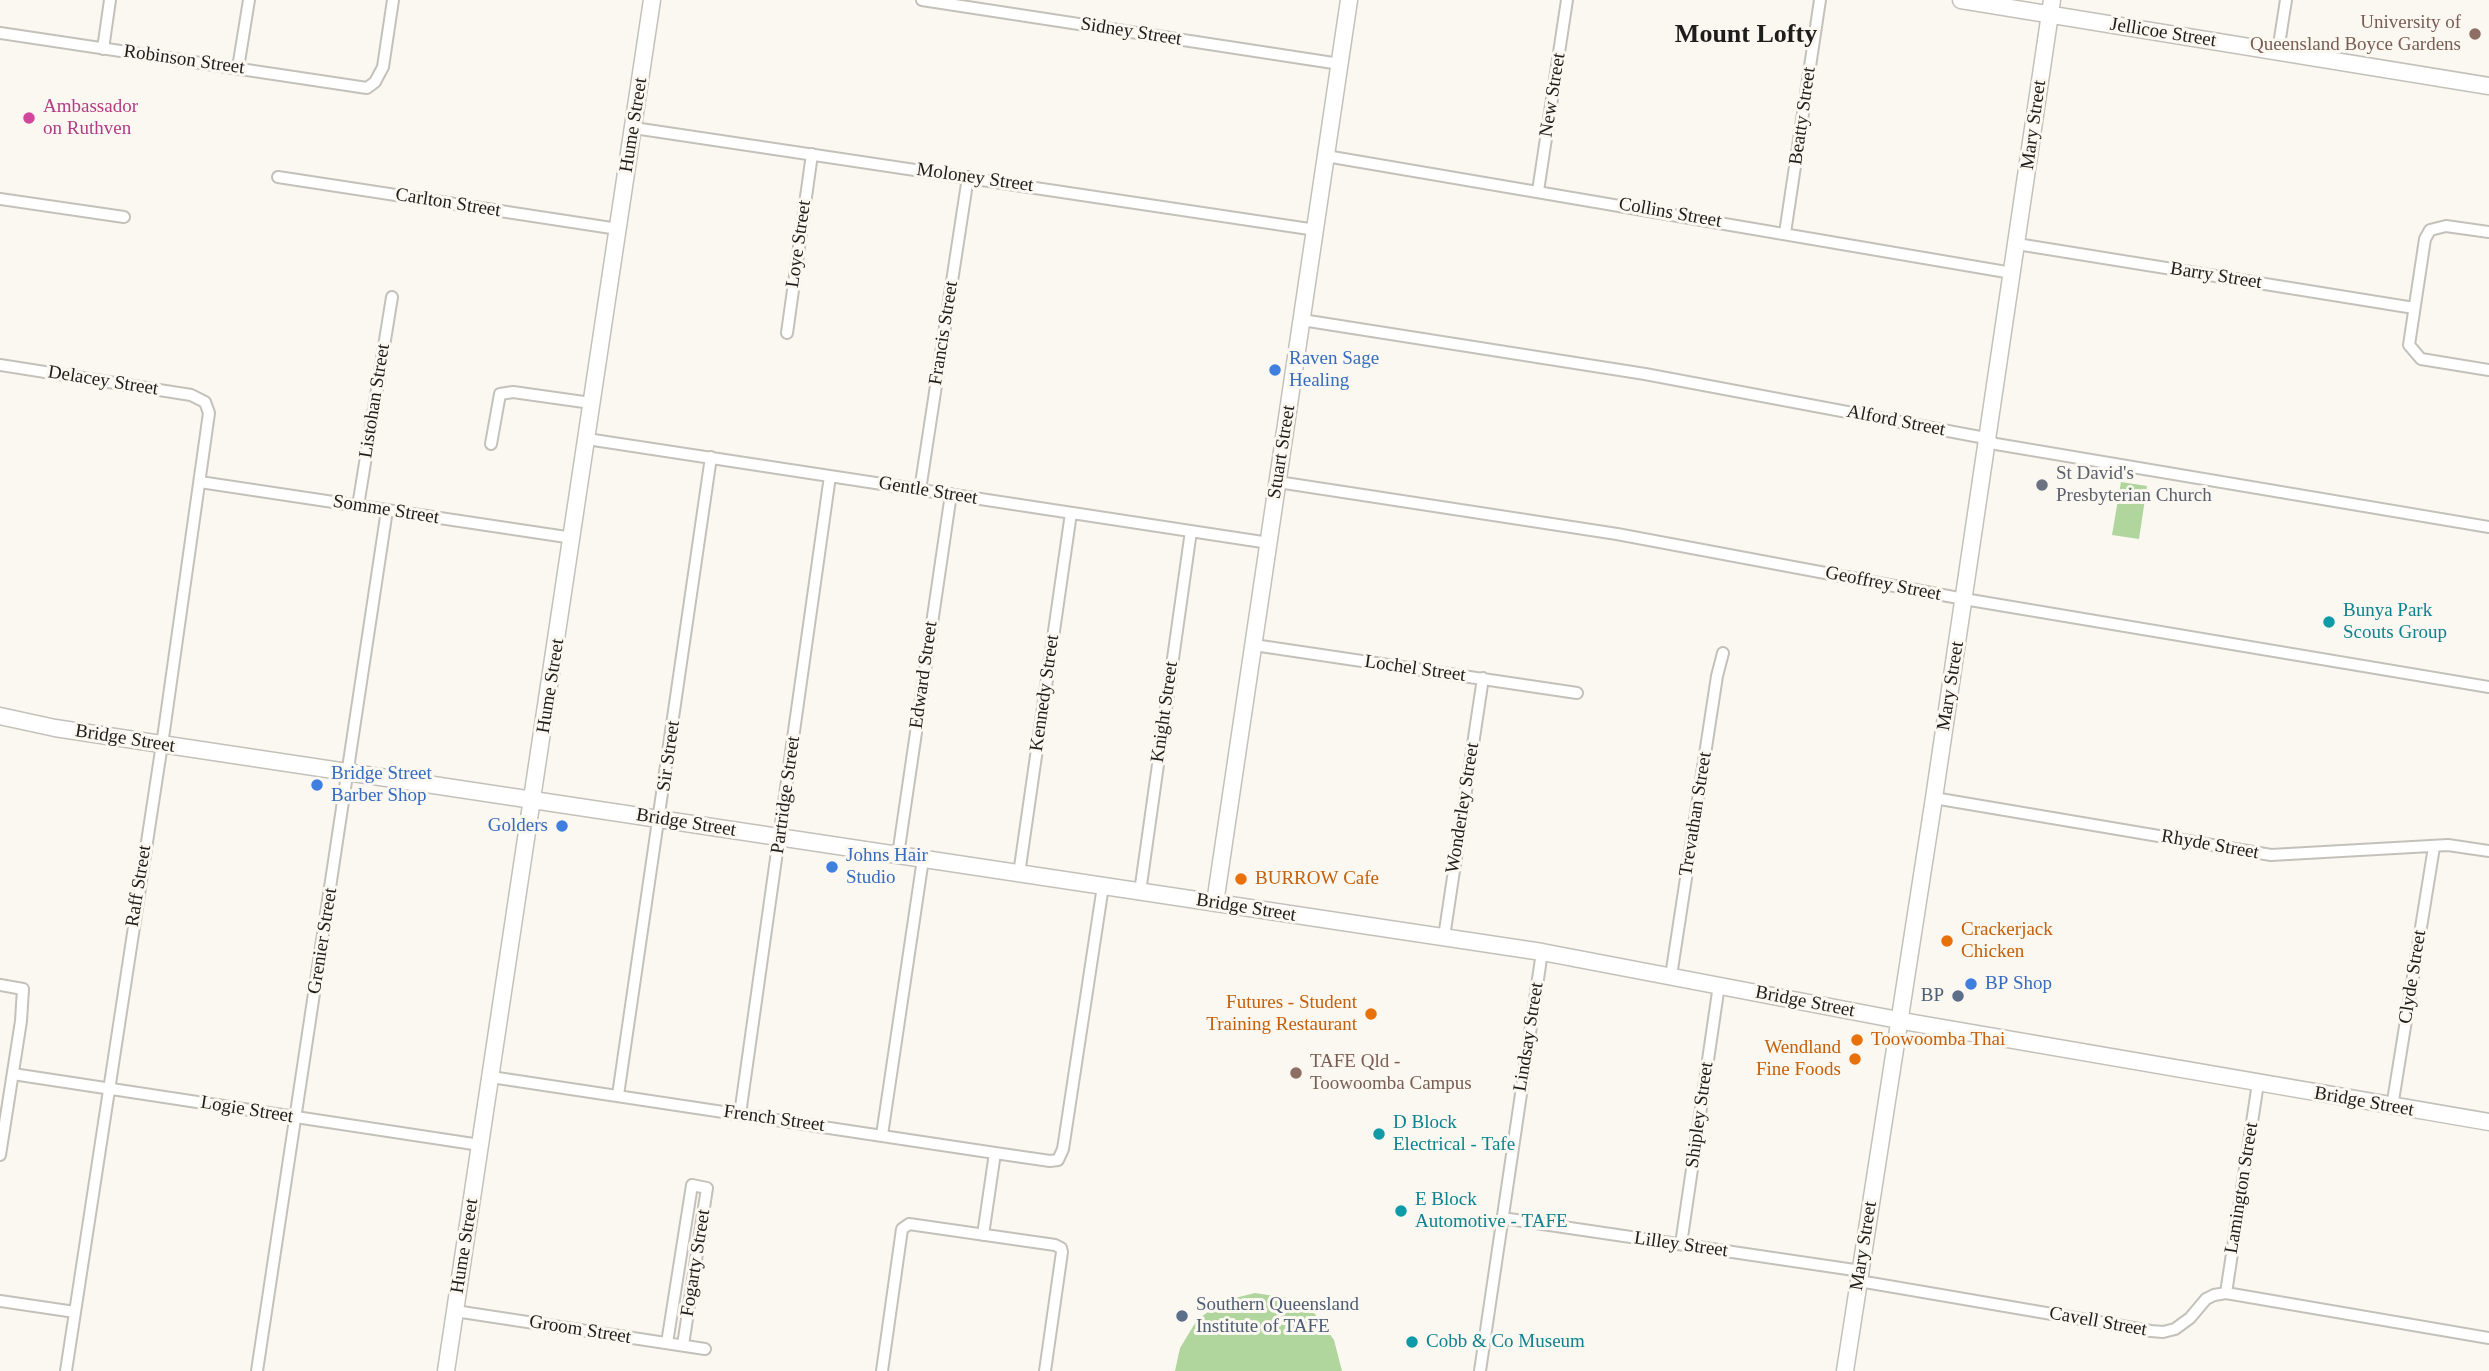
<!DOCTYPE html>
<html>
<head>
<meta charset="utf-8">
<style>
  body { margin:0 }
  canvas { display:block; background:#fbf7f1 }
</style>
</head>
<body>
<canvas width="2489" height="1371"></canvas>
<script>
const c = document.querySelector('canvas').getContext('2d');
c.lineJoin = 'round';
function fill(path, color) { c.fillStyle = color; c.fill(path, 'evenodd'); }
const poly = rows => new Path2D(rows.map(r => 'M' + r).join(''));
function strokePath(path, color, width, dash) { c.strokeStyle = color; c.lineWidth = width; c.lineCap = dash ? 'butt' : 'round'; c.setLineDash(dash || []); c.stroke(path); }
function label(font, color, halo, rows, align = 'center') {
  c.font = font + ' "Times New Roman",serif'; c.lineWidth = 6; c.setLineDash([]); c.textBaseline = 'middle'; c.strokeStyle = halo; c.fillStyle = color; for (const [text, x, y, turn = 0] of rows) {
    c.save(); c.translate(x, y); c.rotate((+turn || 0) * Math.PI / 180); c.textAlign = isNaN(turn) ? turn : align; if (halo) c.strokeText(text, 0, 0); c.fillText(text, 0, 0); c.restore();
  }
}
const green = poly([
  [2121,482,2147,486,2139,539,2112,535],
  [1255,1293,1287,1298,1315,1314,1334,1340,1342,1371,1175,1371,1180,1348,1197,1320,1223,1301]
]);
const street = poly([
  [922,0,1340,64],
  [0,33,367,88,375,82,383,67,393,0],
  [103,49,110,0],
  [2278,51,2286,0],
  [238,68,249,0],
  [634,128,1316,230],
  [1326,156,2012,273],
  [278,177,618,229],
  [1538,191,1567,0],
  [0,199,124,217],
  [2489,232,2446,226,2430,230,2425,239,2409,345,2421,359,2489,370],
  [1785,233,1820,0],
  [2017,244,2414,308],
  [1302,320,1645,374,1980,437,1996,444,2489,527],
  [787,333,812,154],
  [0,365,191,395,205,402,209,413,164,731,66,1371],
  [587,439,1269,543],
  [491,444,500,394,513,392,591,403],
  [200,482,573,538],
  [1278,482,1617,534,1964,599,2489,687],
  [920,490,968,177],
  [358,506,392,297],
  [1254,645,1577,693],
  [1934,798,2271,855,2448,845,2489,851],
  [898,855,951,494],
  [1019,874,1071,513],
  [1140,892,1191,531],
  [1444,937,1483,678],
  [1671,976,1717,676,1723,653],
  [0,985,23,989,21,1021,0,1155],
  [13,1074,480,1145],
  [491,1077,995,1153,1050,1161,1058,1160,1063,1149,1103,886],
  [618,1095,711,457],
  [2392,1107,2434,847],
  [740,1114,830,476],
  [882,1135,923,859],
  [1502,1218,1861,1271],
  [983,1235,995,1153],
  [1681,1244,1719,985],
  [1859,1281,2151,1331,2163,1332,2175,1329,2190,1318,2206,1299,2214,1295,2226,1293,2489,1338],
  [2226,1293,2258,1083],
  [0,1301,75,1312],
  [455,1311,705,1349],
  [667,1343,692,1185,707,1188,683,1345],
  [257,1371,387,510],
  [882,1371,902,1229,909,1224,1055,1245,1061,1248,1062,1252,1045,1371],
  [1480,1371,1542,952]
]);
const secondary = poly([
  [1961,0,2489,86],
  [0,716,55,728,161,744,1542,952,1914,1023,2489,1122],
  [1215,903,1349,0],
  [446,1371,652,0],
  [1845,1371,1934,798,2052,0]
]);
const markers = [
  [2475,34,7,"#8d6e63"],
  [29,118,7,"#d1479c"],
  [1275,370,7,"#3f7fe0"],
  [2042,485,7,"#6b7280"],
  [2329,622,7,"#0f9aa8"],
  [317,785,7,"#3f7fe0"],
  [562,826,7,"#3f7fe0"],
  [832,867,7,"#3f7fe0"],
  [1241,879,7,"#e8710a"],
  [1947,941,7,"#e8710a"],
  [1971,984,7,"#3f7fe0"],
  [1958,996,7,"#5c6f8a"],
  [1371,1014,7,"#e8710a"],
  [1857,1040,7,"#e8710a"],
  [1855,1059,7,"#e8710a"],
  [1296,1073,7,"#8d6e63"],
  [1379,1134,7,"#0f9aa8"],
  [1401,1211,7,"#0f9aa8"],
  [1182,1316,7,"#5c6f8a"],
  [1412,1342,7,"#0f9aa8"]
];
const educationNames = [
  ["University of",2461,23],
  ["Queensland Boyce Gardens",2461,45],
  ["TAFE Qld -",1310,1062,"left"],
  ["Toowoomba Campus",1310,1084,"left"]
];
const streetNames = [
  ["Sidney Street",1131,32,9],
  ["Jellicoe Street",2163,33,9],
  ["Robinson Street",184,60,8],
  ["New Street",1553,95,-81],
  ["Beatty Street",1803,116,-82],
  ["Hume Street",634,125,-81],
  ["Mary Street",2034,125,-82],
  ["Moloney Street",975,178,8],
  ["Carlton Street",448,203,9],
  ["Collins Street",1670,213,10],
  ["Loye Street",799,244,-82],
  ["Barry Street",2216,276,9],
  ["Francis Street",944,333,-81],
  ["Delacey Street",103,381,9],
  ["Listohan Street",375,401,-81],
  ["Alford Street",1896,421,11],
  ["Stuart Street",1282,452,-81],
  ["Gentle Street",928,491,9],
  ["Somme Street",386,510,9],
  ["Geoffrey Street",1883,584,11],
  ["Lochel Street",1415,669,8],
  ["Edward Street",924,675,-82],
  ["Hume Street",551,686,-81],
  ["Mary Street",1951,686,-81],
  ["Kennedy Street",1045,693,-82],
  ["Knight Street",1165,712,-82],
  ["Bridge Street",125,739,9],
  ["Sir Street",669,756,-82],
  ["Partridge Street",786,795,-82],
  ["Wonderley Street",1463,808,-81],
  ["Trevathan Street",1696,814,-81],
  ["Bridge Street",686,823,9],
  ["Rhyde Street",2210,845,10],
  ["Raff Street",139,886,-81],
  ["Bridge Street",1246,908,9],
  ["Grenier Street",323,941,-81],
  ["Clyde Street",2413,977,-81],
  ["Bridge Street",1805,1002,11],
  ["Lindsay Street",1529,1037,-81],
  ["Bridge Street",2364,1102,10],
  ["Logie Street",247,1110,9],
  ["Shipley Street",1700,1115,-82],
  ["French Street",774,1119,8],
  ["Lamington Street",2242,1188,-81],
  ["Lilley Street",1681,1245,8],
  ["Hume Street",465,1246,-81],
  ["Mary Street",1864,1246,-81],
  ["Fogarty Street",696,1263,-81],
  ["Cavell Street",2098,1322,10],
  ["Groom Street",580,1330,9]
];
const hotelNames = [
  ["Ambassador",43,107],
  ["on Ruthven",43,129]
];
const shopNames = [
  ["Raven Sage",1289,359],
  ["Healing",1289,381],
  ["Bridge Street",331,774],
  ["Barber Shop",331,796],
  ["Golders",548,826,"right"],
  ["Johns Hair",846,856],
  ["Studio",846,878],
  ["BP Shop",1985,984]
];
const worshipNames = [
  ["St David's",2056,474],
  ["Presbyterian Church",2056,496]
];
const cultureNames = [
  ["Bunya Park",2343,611],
  ["Scouts Group",2343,633],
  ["D Block",1393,1123],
  ["Electrical - Tafe",1393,1145],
  ["E Block",1415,1200],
  ["Automotive - TAFE",1415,1222],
  ["Cobb & Co Museum",1426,1342]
];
const foodNames = [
  ["BURROW Cafe",1255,879],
  ["Crackerjack",1961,930],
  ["Chicken",1961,952],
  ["Futures - Student",1357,1003,"right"],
  ["Training Restaurant",1357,1025,"right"],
  ["Toowoomba Thai",1871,1040],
  ["Wendland",1841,1048,"right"],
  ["Fine Foods",1841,1070,"right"]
];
const serviceNames = [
  ["BP",1944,996],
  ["Southern Queensland",1196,1305,"left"],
  ["Institute of TAFE",1196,1327,"left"]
];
const districtNames = [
  ["Mount Lofty",1746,35]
];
fill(green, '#b0d59d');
strokePath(street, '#c4c1bb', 14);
strokePath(secondary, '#c4c1bb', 19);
strokePath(street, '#fff', 10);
strokePath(secondary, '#fff', 16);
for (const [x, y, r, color] of markers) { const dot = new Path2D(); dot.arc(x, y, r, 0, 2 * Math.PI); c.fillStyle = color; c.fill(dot); strokePath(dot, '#fbf7f1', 2.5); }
label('19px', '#785e54', '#fbf7f1', educationNames, 'right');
label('19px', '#1e1d1b', '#fbf7f1', streetNames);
label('19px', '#b23c85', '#fbf7f1', hotelNames, 'left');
label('19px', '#366cbe', '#fbf7f1', shopNames, 'left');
label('19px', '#5b616d', '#fbf7f1', worshipNames, 'left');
label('19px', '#0d838f', '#fbf7f1', cultureNames, 'left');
label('19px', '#c56008', '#fbf7f1', foodNames, 'left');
label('19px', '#4e5e75', '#fbf7f1', serviceNames, 'right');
label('bold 26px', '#1e1d1b', '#fbf7f1', districtNames);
</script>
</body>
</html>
